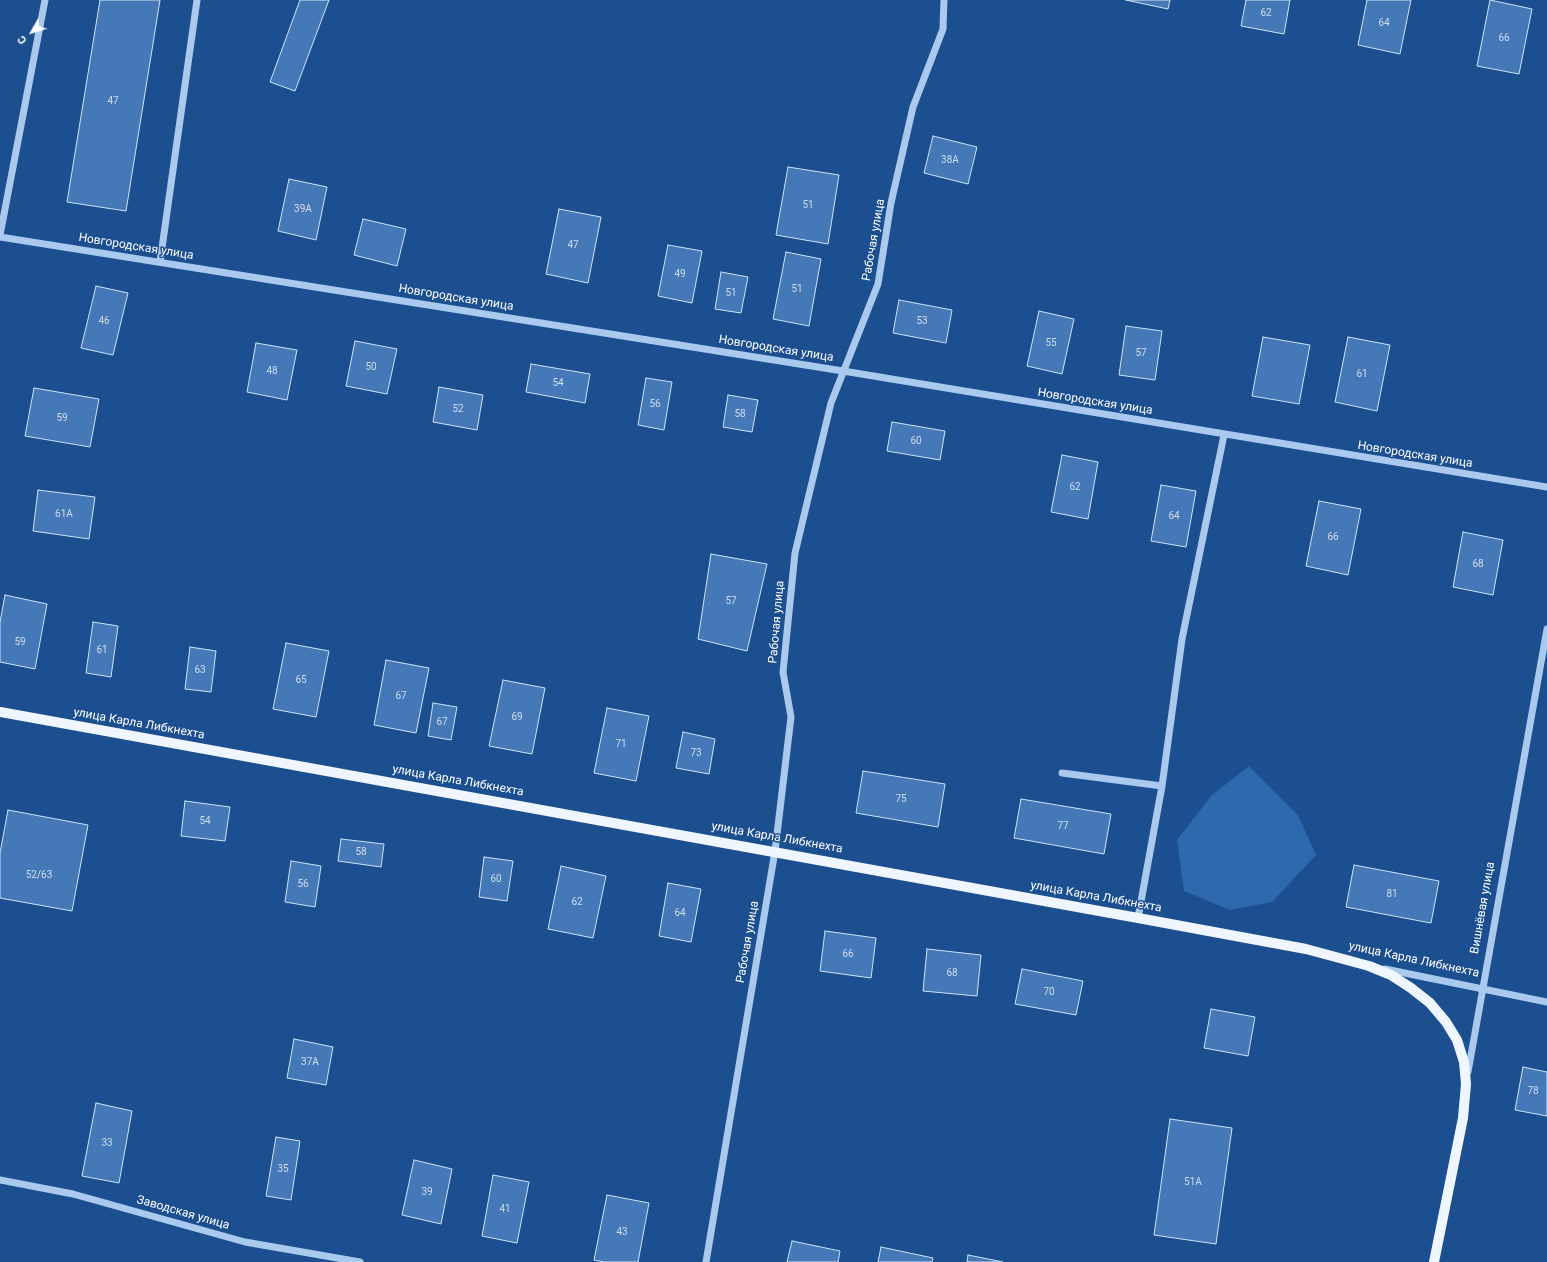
<!DOCTYPE html>
<html>
<head>
<meta charset="utf-8">
<style>
  body { margin:0 }
  #map { position:relative; width:1547px; height:1262px; overflow:hidden; background:#1b4f8f; font-family:Roboto,sans-serif }
  canvas { display:block }
  .north { position:absolute; left:12px; top:12px; width:40px; height:40px; -webkit-text-stroke:3px #1b4f8f; paint-order:stroke; rotate:231deg; font-size:11px; font-weight:700; line-height:16px; text-align:center; color:#fff }
  .north::after { content:''; display:block; margin:auto; width:14px; height:18px; background:#fff; clip-path:polygon(50% 0,100% 100%,50% 72%,0 100%) }
</style>
</head>
<body>
<div id="map">
<canvas width="1547" height="1262"></canvas>
<div class="north">С</div>
</div>
<script>
const c = document.querySelector('canvas').getContext('2d');
c.lineJoin = 'round';
function fill(path, color) { c.fillStyle = color; c.fill(path, 'evenodd'); }
const poly = rows => new Path2D(rows.map(r => 'M' + r).join(''));
function strokePath(path, color, width, dash) { c.strokeStyle = color; c.lineWidth = width; c.lineCap = dash ? 'butt' : 'round'; c.setLineDash(dash || []); c.stroke(path); }
function label(font, color, halo, rows, align = 'center') {
  c.font = font + ' Roboto,sans-serif'; c.lineWidth = 3; c.setLineDash([]); c.textBaseline = 'middle'; c.strokeStyle = halo; c.fillStyle = color; for (const [text, x, y, turn = 0] of rows) {
    c.save(); c.translate(x, y); c.rotate((+turn || 0) * Math.PI / 180); c.textAlign = isNaN(turn) ? turn : align; if (halo) c.strokeText(text, 0, 0); c.fillText(text, 0, 0); c.restore();
  }
}
const green = poly([
  [1249,766,1298,815,1316,855,1272,902,1230,910,1184,891,1177,840,1212,795]
]);
const building = poly([
  [100,0,160,0,126,211,67,202,100,0],
  [300,0,329,0,295,91,270,82,300,0],
  [1126,0,1170,0,1168,9,1126,0],
  [1246,0,1290,0,1284,34,1241,26,1246,0],
  [1367,0,1411,0,1400,54,1358,45,1367,0],
  [1490,0,1532,9,1519,74,1477,66,1490,0],
  [933,136,977,147,968,184,924,173,933,136],
  [788,167,839,175,828,244,776,235,788,167],
  [289,179,327,187,316,240,278,231,289,179],
  [559,209,601,217,588,283,546,274,559,209],
  [363,219,406,229,397,266,354,255,363,219],
  [668,245,702,251,692,303,658,296,668,245],
  [786,252,821,259,809,326,773,319,786,252],
  [721,272,748,277,741,313,715,309,721,272],
  [96,286,128,293,113,355,81,348,96,286],
  [899,300,952,310,946,343,893,333,899,300],
  [1039,311,1074,319,1062,374,1027,366,1039,311],
  [1126,326,1162,331,1155,380,1119,375,1126,326],
  [1263,337,1310,345,1299,404,1252,396,1263,337],
  [1348,337,1390,345,1377,411,1335,402,1348,337],
  [355,341,397,349,387,394,346,386,355,341],
  [256,343,297,350,287,400,247,392,256,343],
  [531,364,590,374,585,403,526,392,531,364],
  [646,378,672,382,664,430,638,425,646,378],
  [439,387,483,395,477,430,433,422,439,387],
  [34,388,99,399,90,447,25,436,34,388],
  [728,395,758,400,752,432,723,427,728,395],
  [892,422,945,431,940,460,887,451,892,422],
  [1062,455,1098,462,1088,519,1051,512,1062,455],
  [1161,485,1196,491,1186,547,1151,541,1161,485],
  [38,490,95,497,89,539,33,531,38,490],
  [1319,501,1361,509,1348,575,1306,566,1319,501],
  [1463,532,1503,540,1493,595,1453,587,1463,532],
  [711,554,767,564,747,651,698,639,711,554],
  [5,595,47,604,35,669,0,662,0,622,5,595],
  [93,622,118,626,111,677,86,673,93,622],
  [286,643,329,651,316,717,273,709,286,643],
  [190,647,216,651,211,692,185,689,190,647],
  [386,660,429,668,416,733,374,725,386,660],
  [503,680,545,688,532,754,489,746,503,680],
  [433,703,457,707,451,740,428,736,433,703],
  [607,708,649,716,636,781,594,773,607,708],
  [683,732,715,739,709,774,676,768,683,732],
  [863,771,945,784,938,827,856,813,863,771],
  [1021,799,1111,814,1104,854,1014,838,1021,799],
  [185,801,230,807,225,841,181,836,185,801],
  [8,810,88,825,72,911,0,898,0,853,8,810],
  [341,839,384,844,381,867,338,861,341,839],
  [484,857,513,861,507,901,479,897,484,857],
  [291,861,321,866,315,907,285,902,291,861],
  [1354,865,1439,881,1431,923,1346,907,1354,865],
  [561,866,606,876,593,938,548,929,561,866],
  [668,883,701,889,691,942,659,936,668,883],
  [825,931,876,938,871,978,820,971,825,931],
  [927,949,981,955,977,996,923,991,927,949],
  [1022,969,1083,981,1076,1015,1015,1004,1022,969],
  [1211,1009,1255,1017,1248,1056,1204,1048,1211,1009],
  [294,1039,333,1047,326,1085,287,1078,294,1039],
  [1523,1067,1547,1072,1547,1116,1515,1110,1523,1067],
  [96,1103,132,1111,119,1183,82,1176,96,1103],
  [1170,1119,1232,1128,1216,1244,1154,1235,1170,1119],
  [276,1137,300,1141,291,1200,266,1196,276,1137],
  [414,1160,452,1169,441,1224,402,1215,414,1160],
  [493,1175,529,1182,517,1243,482,1236,493,1175],
  [607,1195,649,1203,638,1262,604,1262,594,1260,607,1195],
  [792,1241,840,1251,838,1262,787,1262,792,1241],
  [881,1247,933,1258,932,1262,878,1262,881,1247],
  [968,1255,1003,1262,967,1262,968,1255]
]);
const minor = poly([
  [0,235,45,0],
  [0,237,843,371,1547,487],
  [160,262,197,0],
  [1062,773,1162,786],
  [1138,918,1162,786,1182,639,1224,435],
  [1385,969,1547,1002],
  [1468,1072,1547,629],
  [0,1180,73,1194,245,1242,360,1262],
  [706,1262,775,851,791,717,783,672,795,553,831,403,878,284,891,203,913,107,943,29,944,0]
]);
const major = poly([
  [0,712,1138,918,1306,949,1369,966,1391,975,1411,988,1430,1003,1446,1022,1457,1040,1464,1062,1466,1084,1463,1118,1434,1262]
]);
const numberNames = [
  ["62",1266,13],
  ["64",1384,23],
  ["66",1504,38],
  ["47",113,101],
  ["38А",950,160],
  ["51",808,205],
  ["39А",303,209],
  ["47",573,245],
  ["49",680,274],
  ["51",797,289],
  ["51",731,293],
  ["46",104,321],
  ["53",922,321],
  ["55",1051,343],
  ["57",1141,353],
  ["50",371,367],
  ["48",272,371],
  ["61",1362,374],
  ["54",558,383],
  ["56",655,404],
  ["52",458,409],
  ["58",740,414],
  ["59",62,418],
  ["60",916,441],
  ["62",1075,487],
  ["61А",64,514],
  ["64",1174,516],
  ["66",1333,537],
  ["68",1478,564],
  ["57",731,601],
  ["59",20,642],
  ["61",102,650],
  ["63",200,670],
  ["65",301,680],
  ["67",401,696],
  ["69",517,717],
  ["67",442,722],
  ["71",621,744],
  ["73",696,753],
  ["75",901,799],
  ["54",205,821],
  ["77",1063,826],
  ["58",361,852],
  ["52/63",39,875],
  ["60",496,879],
  ["56",303,884],
  ["81",1392,894],
  ["62",577,902],
  ["64",680,913],
  ["66",848,954],
  ["68",952,973],
  ["70",1049,992],
  ["37А",310,1062],
  ["78",1533,1091],
  ["33",107,1143],
  ["35",283,1169],
  ["51А",1193,1182],
  ["39",427,1192],
  ["41",505,1209],
  ["43",622,1232]
];
const streetNames = [
  ["Рабочая улица",874,240,-80],
  ["Новгородская улица",136,247,9],
  ["Новгородская улица",456,298,9],
  ["Новгородская улица",776,349,9],
  ["Новгородская улица",1095,402,9],
  ["Новгородская улица",1415,455,9],
  ["Рабочая улица",777,622,-85],
  ["улица Карла Либкнехта",139,724,10],
  ["улица Карла Либкнехта",458,781,10],
  ["улица Карла Либкнехта",777,838,10],
  ["улица Карла Либкнехта",1096,897,10],
  ["Вишнёвая улица",1483,908,-80],
  ["Рабочая улица",748,942,-80],
  ["улица Карла Либкнехта",1414,960,12],
  ["Заводская улица",183,1213,16]
];
fill(green, '#2e69ad');
fill(building, '#4478b7');
strokePath(building, '#cfe3fa', 1);
strokePath(minor, '#a9c9ee', 7);
strokePath(major, '#f0f6ff', 10);
label('10px', '#d0dded', null, numberNames);
label('12px', '#fff', '#1b4f8f', streetNames);
</script>
</body>
</html>
